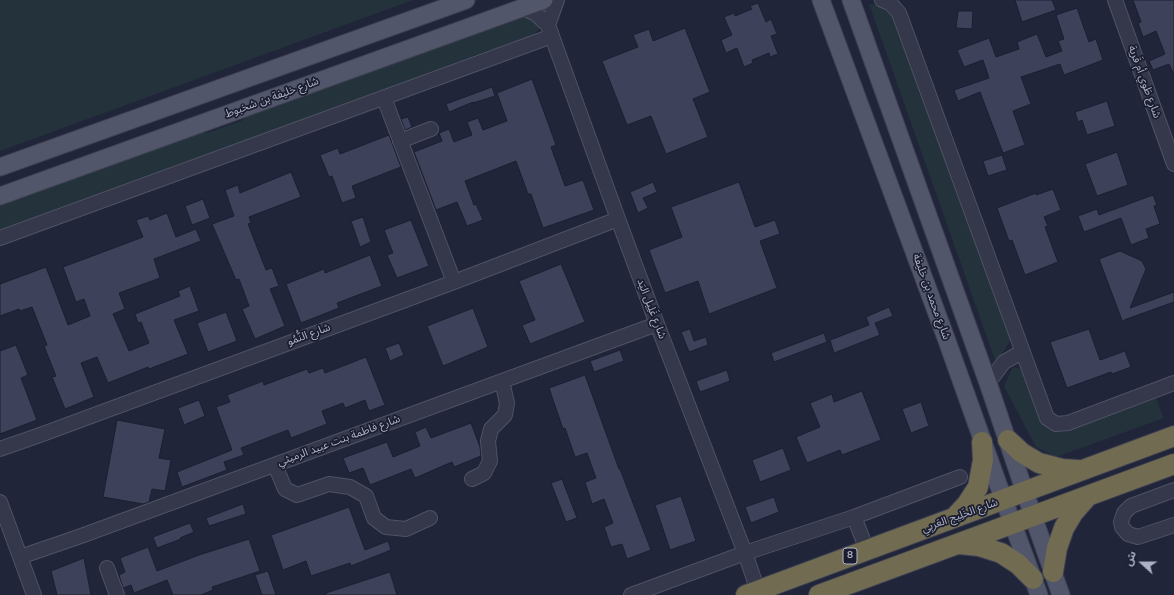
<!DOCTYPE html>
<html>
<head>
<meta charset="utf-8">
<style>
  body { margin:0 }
  #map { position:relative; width:1174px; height:595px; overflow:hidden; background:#21253a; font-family:"Nunito Sans","Noto Sans Arabic",sans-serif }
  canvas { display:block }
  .north { position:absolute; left:1122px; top:543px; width:40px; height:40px; -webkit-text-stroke:3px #1a1d2f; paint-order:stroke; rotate:291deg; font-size:11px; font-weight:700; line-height:16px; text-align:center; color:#afb2c6 }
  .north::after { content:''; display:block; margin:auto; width:14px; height:18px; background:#afb2c6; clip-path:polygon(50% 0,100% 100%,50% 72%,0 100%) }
</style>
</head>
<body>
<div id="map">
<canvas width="1174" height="595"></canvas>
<div class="north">ش</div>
</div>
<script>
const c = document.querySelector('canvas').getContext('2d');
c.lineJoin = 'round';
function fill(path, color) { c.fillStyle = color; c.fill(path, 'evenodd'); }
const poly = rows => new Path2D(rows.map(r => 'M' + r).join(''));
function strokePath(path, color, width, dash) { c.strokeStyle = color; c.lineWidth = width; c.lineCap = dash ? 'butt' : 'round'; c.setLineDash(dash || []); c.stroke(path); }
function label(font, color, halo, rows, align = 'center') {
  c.font = font + ' "Nunito Sans","Noto Sans Arabic",sans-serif'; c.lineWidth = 3.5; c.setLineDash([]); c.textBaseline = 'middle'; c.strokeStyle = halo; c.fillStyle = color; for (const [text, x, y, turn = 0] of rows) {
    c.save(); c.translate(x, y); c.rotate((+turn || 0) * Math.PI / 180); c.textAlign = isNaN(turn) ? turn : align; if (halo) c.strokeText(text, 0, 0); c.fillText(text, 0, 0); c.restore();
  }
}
const green = poly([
  [0,0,413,0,0,151],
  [869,4,890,6,1012,338,996,363],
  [528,10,539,16,539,29,532,36,478,54,229,149,0,232,0,204,194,132,207,133,241,121,254,110],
  [1013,367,1023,369,1046,425,1062,432,1156,398,1164,418,1056,457,1036,447,1004,386]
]);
const building = poly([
  [1015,0,1052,0,1056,10,1022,22,1015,0],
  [1133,0,1174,0,1174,75,1169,64,1153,70,1149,61,1165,54,1156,31,1143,37,1138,23,1141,22,1133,0],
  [758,3,766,22,771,19,777,34,771,36,778,54,770,57,769,53,752,60,753,63,744,67,737,48,726,53,721,40,732,35,724,17,734,13,735,16,752,9,750,6,758,3],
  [1077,8,1089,42,1096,39,1103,60,1064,75,1060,64,1021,77,1031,104,1013,111,1025,145,1003,153,980,92,958,101,954,90,989,78,983,60,964,67,957,50,989,38,996,57,1019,49,1017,42,1037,34,1046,57,1062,51,1058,41,1064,39,1056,15,1077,8],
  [958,11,973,11,972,29,956,28,958,11],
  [685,28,710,92,693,99,708,137,666,154,651,116,627,125,602,61,638,47,633,35,649,29,653,41,685,28],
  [532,79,556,145,551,147,565,186,583,180,594,210,543,228,531,194,528,194,516,161,465,181,474,205,476,204,483,220,467,226,457,202,436,210,414,152,442,141,439,133,449,129,454,142,472,135,467,122,478,118,483,130,507,121,497,93,532,79],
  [492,87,495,96,473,103,473,102,449,112,446,104,492,87],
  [1107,101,1115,126,1087,135,1082,120,1078,122,1075,112,1107,101],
  [408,117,412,127,405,130,401,119,408,117],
  [389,135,401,167,352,186,356,198,342,203,332,176,329,177,320,155,338,148,340,154,389,135],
  [1117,152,1128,185,1097,196,1085,164,1117,152],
  [1002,155,1007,170,988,176,983,161,1002,155],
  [291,172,301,197,249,217,251,223,248,224,266,270,272,268,279,286,270,289,285,326,255,339,242,309,249,306,239,279,236,280,212,224,234,216,225,190,238,185,240,193,291,172],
  [653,182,657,192,643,198,648,208,638,213,630,192,653,182],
  [739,182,755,227,775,220,780,234,760,241,777,288,709,314,698,281,665,293,649,250,682,237,671,207,739,182],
  [1053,189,1061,210,1044,217,1048,226,1045,227,1058,262,1025,275,1012,240,1009,241,997,208,1036,193,1036,195,1053,189],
  [1153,195,1157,205,1154,206,1160,224,1146,229,1149,238,1131,245,1121,218,1084,232,1078,216,1097,209,1099,215,1153,195],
  [203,199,210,218,192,225,185,206,203,199],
  [167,213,176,237,196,229,201,241,154,259,160,278,119,293,125,309,113,314,129,351,149,343,141,322,138,323,135,314,180,296,178,291,190,286,199,311,174,320,188,354,149,369,148,367,108,383,97,357,81,363,94,397,65,409,52,377,56,376,44,346,47,345,32,307,20,311,19,309,0,316,0,284,46,267,68,325,90,316,84,299,76,302,63,267,143,237,136,220,148,216,150,220,167,213],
  [363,217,371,242,360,247,351,221,363,217],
  [411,220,429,266,397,278,387,255,393,253,384,230,411,220],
  [1120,251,1142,261,1146,269,1130,308,1174,292,1174,302,1124,320,1123,323,1099,259,1120,251],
  [370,255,382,286,337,303,339,308,301,323,286,284,324,269,325,273,370,255],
  [561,264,585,322,530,344,522,325,535,320,519,281,561,264],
  [889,307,893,316,875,323,880,335,834,353,830,340,869,325,866,317,889,307],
  [473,308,488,347,443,366,427,326,473,308],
  [226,312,237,341,208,352,197,323,226,312],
  [690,329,694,341,706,337,708,345,689,352,681,332,690,329],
  [1089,329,1100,360,1125,351,1131,367,1112,374,1111,372,1067,388,1050,342,1089,329],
  [824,333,827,342,774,362,771,353,824,333],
  [399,343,404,355,390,361,385,348,399,343],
  [16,345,28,375,21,378,37,420,0,434,0,351,16,345],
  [620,350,624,361,594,372,590,361,620,350],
  [366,357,385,405,369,411,365,400,345,408,343,403,322,411,327,424,291,438,288,430,241,448,244,455,224,462,227,470,182,487,177,472,232,450,216,407,230,402,227,395,263,381,264,385,307,369,309,373,323,368,325,373,366,357],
  [727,370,730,381,700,392,696,381,727,370],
  [585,375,619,469,620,469,651,550,627,559,622,544,611,547,604,527,613,523,604,499,592,504,585,482,596,478,587,453,575,457,565,428,563,429,549,388,585,375],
  [862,391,881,440,842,455,840,450,807,463,796,437,820,427,810,403,832,394,834,402,862,391],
  [199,400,205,416,184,425,178,408,199,400],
  [921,402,929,426,911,433,902,409,921,402],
  [117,420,165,429,159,458,171,460,165,491,152,489,149,502,143,504,103,497,117,420],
  [471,423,480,447,481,456,454,467,452,462,415,478,411,469,370,485,363,468,349,473,343,458,387,442,393,457,420,446,415,432,426,427,431,438,471,423],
  [783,448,791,470,760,482,752,460,783,448],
  [562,479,577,518,566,522,551,483,562,479],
  [681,496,696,541,670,550,655,505,681,496],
  [774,497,779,512,751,523,745,507,774,497],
  [243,504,246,514,209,526,206,518,243,504],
  [349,507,365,550,388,541,391,550,351,566,350,563,311,576,306,561,283,570,271,535,349,507],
  [190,523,194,532,180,538,181,539,157,548,153,537,190,523],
  [249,539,260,571,212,587,213,590,201,595,173,595,167,580,134,593,131,585,123,588,119,575,125,572,120,558,148,547,157,571,199,555,249,539],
  [84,558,91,595,57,595,51,571,84,558],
  [268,571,276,595,262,595,255,575,268,571],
  [390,572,397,595,326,595,326,593,390,572]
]);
const minor = poly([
  [882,0,890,3,899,13,1047,418,1056,424,1068,423,1174,383],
  [1115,0,1174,164],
  [522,7,536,14,548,25,618,219,657,324,745,553,758,591],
  [548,25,557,0],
  [384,98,454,282],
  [400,141,431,129],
  [0,238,552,36],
  [988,383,1004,362,1022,352],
  [0,449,40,435,454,282,618,219],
  [275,465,285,489,297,495,329,484,350,487,366,496,374,518,386,527,406,529,430,518],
  [472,479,484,473,490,461,488,441,491,429,505,415,507,403,502,381],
  [1174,490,1131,506,1124,513,1121,522,1122,527,1128,534,1138,537,1174,525],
  [0,502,34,595],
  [854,517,867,550],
  [20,557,81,536,657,324],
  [107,568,117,595],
  [631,595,745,553,854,517,960,477]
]);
const major = poly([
  [821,0,946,338,998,484,1039,595],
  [851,0,988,383,1033,516,1061,595],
  [0,167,466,0],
  [0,196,544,0]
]);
const highway = poly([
  [1008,440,1022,453,1039,463,1062,469,1078,470],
  [955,517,967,504,978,487,983,460,982,442],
  [959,544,979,546,1001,553,1018,564,1033,579],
  [1053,572,1057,548,1064,528,1073,513,1087,497],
  [746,595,1174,436],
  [819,595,1174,464]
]);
const shields = [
  [850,556,14]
];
const shieldNames = [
  ["8",850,556]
];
const streetNames = [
  ["شارع طَوي أم قَرية",1144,82,70],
  ["شارع خليفة بن شخبوط",272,98,-20],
  ["شارع محمد بن خليفة",931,297,70],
  ["شارع غَلِيل اليَد",651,309,69],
  ["شارع النُّمُو",309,335,-20],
  ["شارع فاطمة بنت عبيد الرميثي",339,441,-20],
  ["شارع الخَلِيج العَربِي",960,516,-20]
];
fill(green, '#23323b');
fill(building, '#3d415a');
strokePath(building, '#1c1f31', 1);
strokePath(minor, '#4f5265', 16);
strokePath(major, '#3e4153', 19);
strokePath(highway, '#3c3f52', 22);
strokePath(minor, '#35384a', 14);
strokePath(major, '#52566a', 17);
strokePath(highway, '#716c51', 20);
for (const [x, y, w] of shields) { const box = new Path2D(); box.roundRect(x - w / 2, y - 8, w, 16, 3); c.fillStyle = '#1a1d2f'; c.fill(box); strokePath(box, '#afb2c6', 1); }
label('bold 10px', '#afb2c6', null, shieldNames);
label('11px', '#afb2c6', '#1a1d2f', streetNames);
</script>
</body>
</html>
